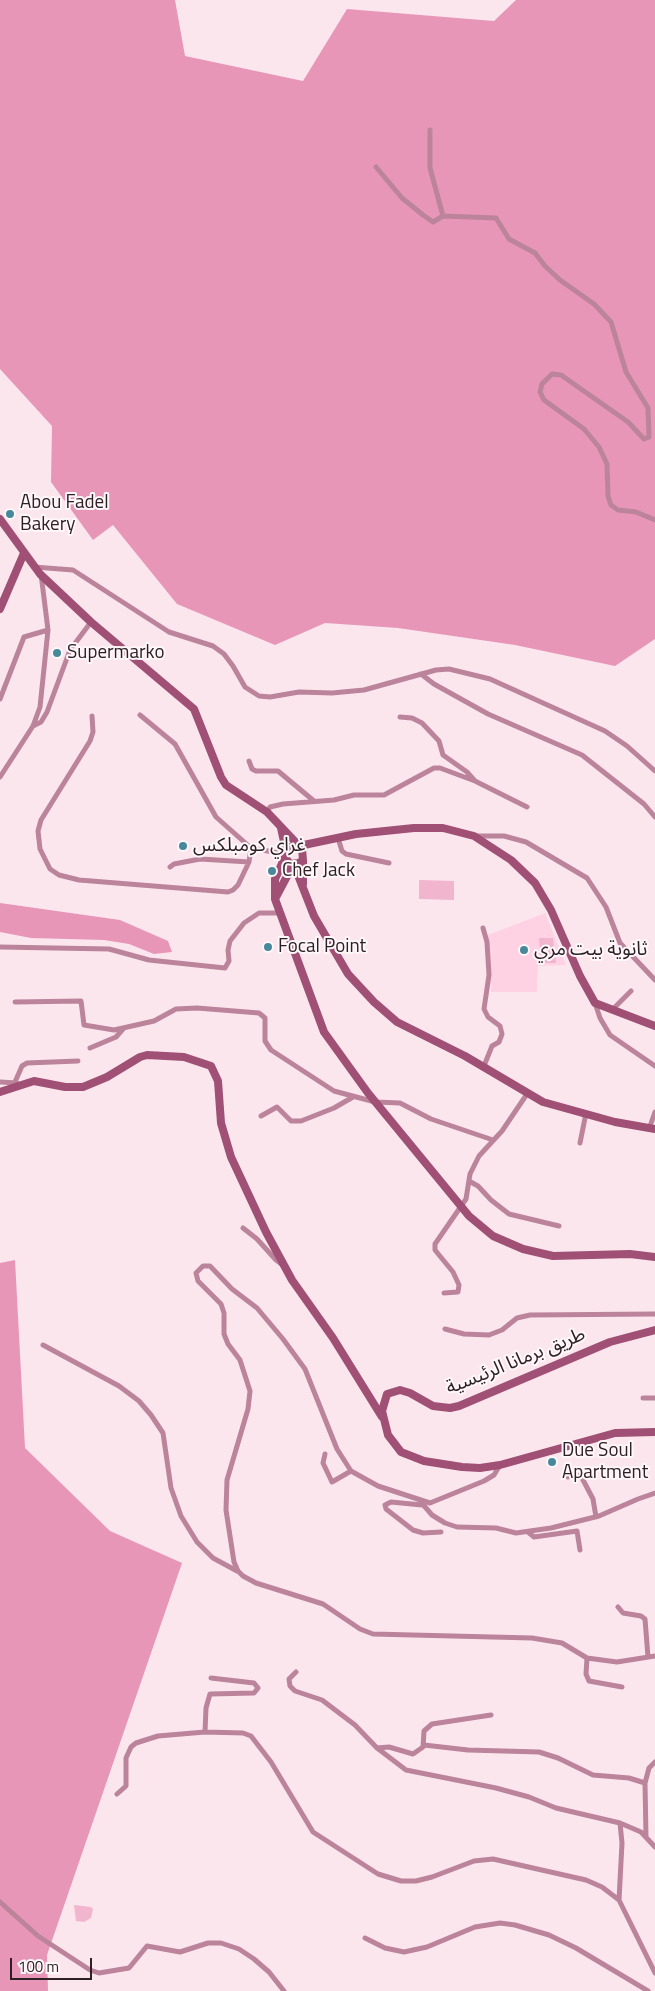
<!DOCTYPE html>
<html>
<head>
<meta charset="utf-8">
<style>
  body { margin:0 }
  #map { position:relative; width:655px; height:1991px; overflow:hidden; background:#fce6ee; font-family:"Titillium Web",sans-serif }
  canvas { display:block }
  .scale { position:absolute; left:10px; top:1958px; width:82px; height:22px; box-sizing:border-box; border:2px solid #2d2025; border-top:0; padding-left:6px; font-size:15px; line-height:18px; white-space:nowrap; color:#2d2025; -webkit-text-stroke:4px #fff7fa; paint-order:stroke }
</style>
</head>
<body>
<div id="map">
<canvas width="655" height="1991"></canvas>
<div class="scale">100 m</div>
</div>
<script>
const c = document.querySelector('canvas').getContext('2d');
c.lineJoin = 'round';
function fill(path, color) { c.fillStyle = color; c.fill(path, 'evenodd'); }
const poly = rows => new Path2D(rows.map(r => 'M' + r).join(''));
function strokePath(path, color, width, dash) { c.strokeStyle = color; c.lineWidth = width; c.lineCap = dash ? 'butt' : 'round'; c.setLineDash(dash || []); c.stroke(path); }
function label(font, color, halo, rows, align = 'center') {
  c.font = font + ' "Titillium Web","Noto Sans Arabic",sans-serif'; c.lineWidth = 4; c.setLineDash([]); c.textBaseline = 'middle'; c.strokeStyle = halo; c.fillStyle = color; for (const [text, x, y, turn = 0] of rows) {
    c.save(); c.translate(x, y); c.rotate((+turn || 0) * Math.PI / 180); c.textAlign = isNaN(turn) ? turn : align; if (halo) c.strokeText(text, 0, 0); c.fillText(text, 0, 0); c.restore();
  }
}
const built = poly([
  [545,913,566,965,538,966,537,992,491,992,488,935]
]);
const green = poly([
  [419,880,454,881,454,900,419,899],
  [539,938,553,938,556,963,541,963],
  [74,1905,91,1907,93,1909,91,1918,84,1922,76,1921]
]);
const forest = poly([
  [0,0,175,0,185,56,303,81,347,9,494,21,516,0,655,0,655,639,615,666,515,645,398,628,325,623,275,645,177,604,113,525,93,540,51,482,52,426,0,369],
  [0,903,120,920,168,941,172,952,154,954,129,944,104,940,31,938,0,932],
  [15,1260,25,1448,110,1531,182,1563,47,1955,48,1991,0,1991,0,1263]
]);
const street = poly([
  [430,130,430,168,443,216,496,218,509,239,535,253,545,266,560,280,594,304,611,322,626,372,648,408,649,437,644,439,628,422,561,375,552,374,542,384,540,392,544,400,584,429,599,447,607,464,608,496,611,505,618,510,636,512,655,520],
  [376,167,402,198,423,215,433,222,443,216],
  [34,567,73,570,169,632,213,646,224,654,233,666,245,687,259,696,270,697,299,692,332,693,364,690,436,670,449,669,490,679,605,731,627,746,655,771],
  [421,674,434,684,488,714,582,755,644,804,655,817],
  [0,699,24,637,48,630],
  [140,715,175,744,216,817,251,848,285,854],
  [92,716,93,732,90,741,41,820,38,831,40,849,50,869,59,875,79,880,228,892,233,890,238,885,249,862,251,848],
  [33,726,41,722,47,712,70,650,91,622],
  [249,761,252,769,256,771,278,771,314,801],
  [0,777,33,726,40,707,48,630,41,574],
  [475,781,527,807],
  [267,812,270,807,283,804,334,800,354,795,384,795,434,768,440,768,475,781,467,772,443,755,439,741,422,723,412,718,400,717],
  [474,836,504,836,526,842,587,878,606,907,620,943,655,980],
  [338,838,342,851,346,854,389,863],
  [170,867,174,864,200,859,249,862],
  [483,928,487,942,489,975,484,1009,488,1017,500,1026,502,1034,499,1042,492,1046,484,1066],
  [0,947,109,949,149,960,225,968,229,961,228,950,230,941,244,923,259,913,280,913],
  [15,1002,81,1001,84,1025,114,1030,154,1021,176,1009,197,1008,259,1013,265,1018,265,1041,271,1050,334,1091,375,1102,400,1103,431,1119,493,1140],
  [595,1003,600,1018,610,1035,655,1066],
  [612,1010,631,991],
  [90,1048,116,1037,123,1029],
  [0,1082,17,1083],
  [15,1082,22,1066,27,1063,78,1061],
  [261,1116,277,1107,291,1121,301,1121,334,1108,353,1097],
  [649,1129,655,1112],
  [580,1143,586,1113],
  [469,1181,478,1186,491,1200,509,1214,559,1226],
  [243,1228,257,1239,276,1260,284,1266],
  [444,1293,458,1292,459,1285,453,1272,435,1250,435,1244,466,1199,470,1174,479,1156,502,1131,527,1094],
  [445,1329,464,1334,489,1335,502,1330,517,1318,530,1315,655,1314],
  [43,1345,119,1386,139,1401,151,1415,163,1433,171,1488,181,1516,197,1542,213,1558,237,1571],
  [643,1398,655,1398],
  [325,1454,323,1463,332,1482,351,1471],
  [500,1465,494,1475,484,1481,430,1503,378,1486,351,1471,337,1449,305,1369,283,1339,257,1308,232,1289,210,1266,203,1266,196,1273,198,1281,221,1304,224,1313,224,1334,228,1344,240,1360,250,1391,248,1409,227,1480,226,1510,234,1562,238,1571,243,1576,256,1583,323,1604,360,1629,373,1634,532,1638,562,1643,587,1658,617,1662,655,1656],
  [568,1477,576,1474,582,1478,593,1499,596,1517],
  [420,1501,432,1515,445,1523,457,1527,496,1528,516,1533,551,1528,599,1516,638,1499,655,1493],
  [422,1505,391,1502,385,1505,386,1509,413,1530,423,1533,441,1532],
  [528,1532,534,1537,577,1531,580,1550],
  [618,1607,623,1613,641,1616,645,1619,648,1657],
  [587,1658,586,1674,589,1681,622,1687],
  [296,1672,289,1679,290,1686,295,1691,322,1700,355,1725,377,1748,406,1770,496,1788,529,1797,556,1808,620,1823,641,1832,655,1847],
  [205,1732,206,1708,210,1694,254,1693,258,1688,254,1683,211,1678],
  [424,1745,468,1750,539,1752,558,1758,593,1775,629,1778,645,1783],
  [377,1748,389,1747,413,1754,423,1747,424,1731,432,1724,491,1715],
  [117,1794,126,1786,126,1758,131,1747,136,1743,158,1736,205,1732,243,1733,251,1736,271,1762,313,1832,378,1874,401,1881,416,1881,432,1877,474,1861,493,1859,586,1880,602,1887,619,1900,655,1973],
  [646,1837,645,1783,649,1768,655,1762],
  [619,1900,622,1843,620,1823],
  [0,1902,38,1936,90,1970,99,1973,129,1968,147,1946,180,1952,208,1943,221,1943,239,1949,254,1959,269,1972,284,1991],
  [365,1938,385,1948,404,1952,427,1947,475,1927,500,1923,515,1925,549,1935,576,1948,648,1991]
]);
const secondary = poly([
  [0,519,40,574,91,622,194,709,221,777,226,785,267,812,302,849,303,860,299,863,290,864,285,857,286,851,289,847,298,846],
  [0,609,24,553],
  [281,828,286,851],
  [299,846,356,834,414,828,443,828,474,836,511,860,535,883,551,910,580,976,595,1003,655,1026],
  [285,857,275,879,275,899,324,1032,368,1093,469,1216,493,1236,523,1249,553,1256,630,1254,655,1257],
  [303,860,303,884],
  [294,865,314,916,348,974,374,1002,397,1022,465,1056,543,1102,615,1122,655,1129],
  [276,897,293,865],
  [0,1092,34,1081,65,1087,83,1087,107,1077,140,1057,147,1055,184,1057,211,1066,218,1081,221,1123,231,1157,266,1232,292,1280,333,1338,382,1417],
  [655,1330,610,1342,459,1406,450,1408,433,1406,410,1393,400,1390,387,1394,382,1411,388,1435,401,1452,424,1461,462,1467,480,1468,500,1465,615,1433,655,1432]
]);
const markers = [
  [10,514,5,"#47899a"],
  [57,653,5,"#47899a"],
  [183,846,5,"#47899a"],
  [272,871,5,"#47899a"],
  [268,947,5,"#47899a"],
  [524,950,5,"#47899a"],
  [552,1462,5,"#47899a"]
];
const poiNames = [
  ["Abou Fadel",20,503],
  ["Bakery",20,525],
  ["Supermarko",67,653],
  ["غراي كومبلكس",193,846],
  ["Chef Jack",282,871],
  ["Focal Point",278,947],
  ["ثانوية بيت مري",534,950],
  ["Due Soul",562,1451],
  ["Apartment",562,1473]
];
const streetNames = [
  ["طريق برمانا الرئيسية",516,1362,-22]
];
fill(built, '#fed2e3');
fill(green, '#f1b5cd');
fill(forest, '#e796b8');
strokePath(street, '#bc849b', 5);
strokePath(secondary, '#9f5074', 8);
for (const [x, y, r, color] of markers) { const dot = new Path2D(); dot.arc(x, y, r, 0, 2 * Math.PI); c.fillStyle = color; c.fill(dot); strokePath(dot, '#fff7fa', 2); }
label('19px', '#2d2025', '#fff7fa', poiNames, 'left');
label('19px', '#2d2025', '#fff7fa', streetNames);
</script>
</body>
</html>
